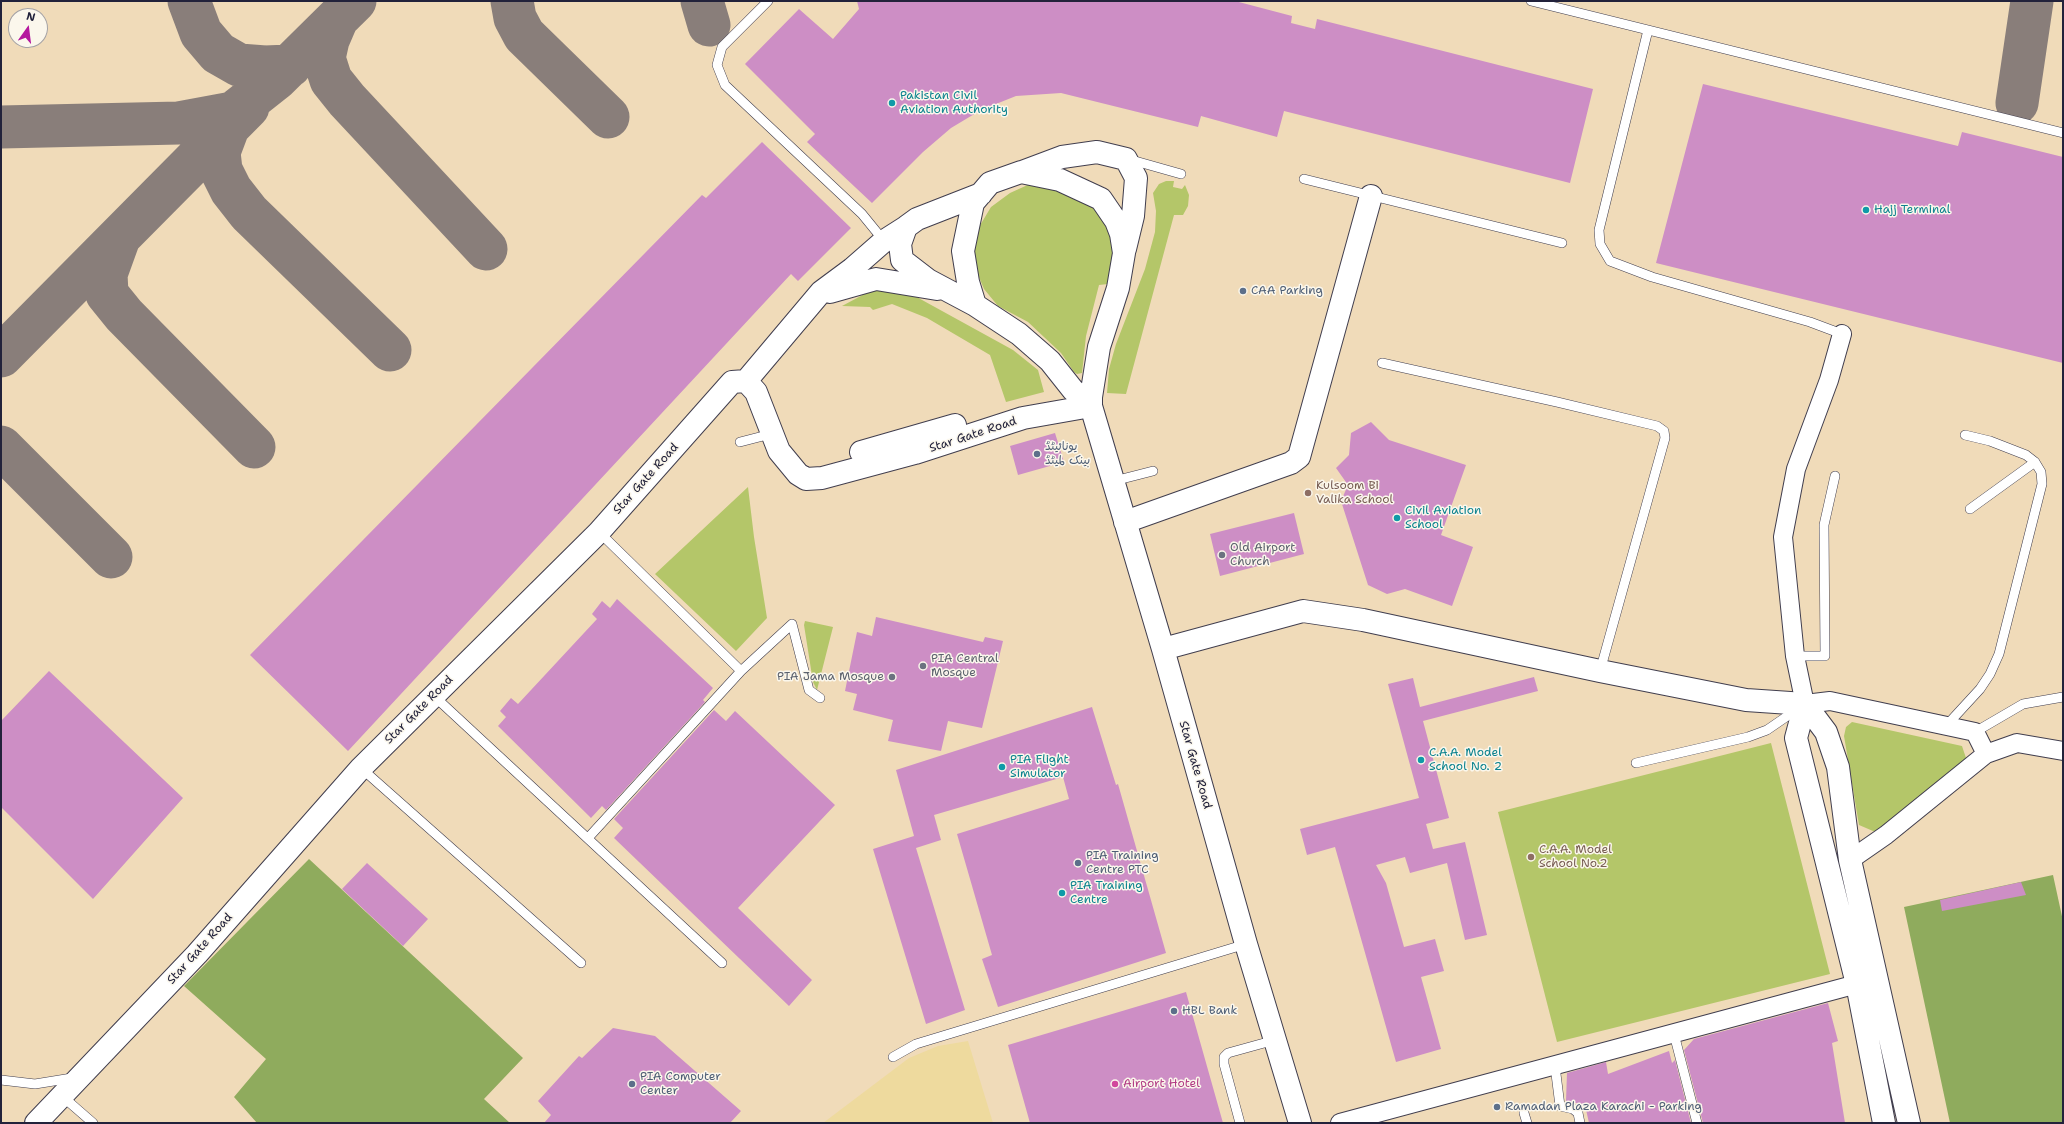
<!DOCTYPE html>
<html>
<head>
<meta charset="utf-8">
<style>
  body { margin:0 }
  #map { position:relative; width:2064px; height:1124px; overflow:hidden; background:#f0dbb9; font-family:"Shantell Sans",sans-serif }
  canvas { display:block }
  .frame { position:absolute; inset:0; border:2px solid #22223b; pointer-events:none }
  .north { position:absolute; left:8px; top:8px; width:40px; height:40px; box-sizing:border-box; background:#fbf7ec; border:1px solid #a4a2a5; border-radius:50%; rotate:14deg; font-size:11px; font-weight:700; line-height:16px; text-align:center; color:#22223b }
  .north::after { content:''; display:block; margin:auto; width:14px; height:18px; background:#b5179e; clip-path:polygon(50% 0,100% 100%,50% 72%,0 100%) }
</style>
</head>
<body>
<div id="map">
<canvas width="2064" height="1124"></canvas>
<div class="frame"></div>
<div class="north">N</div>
</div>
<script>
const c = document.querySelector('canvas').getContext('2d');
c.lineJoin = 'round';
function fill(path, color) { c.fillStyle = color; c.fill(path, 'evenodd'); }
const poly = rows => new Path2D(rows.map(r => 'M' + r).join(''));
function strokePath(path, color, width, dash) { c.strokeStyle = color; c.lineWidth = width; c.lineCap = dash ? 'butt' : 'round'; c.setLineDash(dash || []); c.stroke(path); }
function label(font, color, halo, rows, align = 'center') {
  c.font = font + ' "Shantell Sans","Playpen Sans Arabic",sans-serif'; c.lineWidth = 3; c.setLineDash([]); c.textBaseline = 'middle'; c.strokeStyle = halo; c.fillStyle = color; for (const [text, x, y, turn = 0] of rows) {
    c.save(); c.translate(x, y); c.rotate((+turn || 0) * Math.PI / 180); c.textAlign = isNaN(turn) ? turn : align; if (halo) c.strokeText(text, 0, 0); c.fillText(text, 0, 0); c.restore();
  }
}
const green = poly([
  [1166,181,1174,181,1173,187,1182,189,1185,185,1189,195,1188,206,1183,215,1174,215,1126,394,1107,393,1109,369,1116,344,1145,269,1155,232,1156,211,1153,193,1159,184],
  [1032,183,1054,184,1093,203,1108,226,1114,254,1108,284,1099,285,1086,336,1082,373,1077,374,1074,372,1061,353,1028,322,998,306,984,289,976,270,974,247,979,227,991,207,1010,193],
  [872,290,913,295,1013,350,1038,370,1044,392,1006,402,990,355,927,318,892,304,873,310,870,307,842,306],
  [748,487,754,537,767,618,736,651,655,574],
  [805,621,833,627,817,690,813,682,804,625],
  [1852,722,1962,746,1966,758,1883,832,1873,831,1859,825,1844,736,1846,727],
  [1771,743,1830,974,1557,1042,1498,812]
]);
const forest = poly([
  [309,859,523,1058,484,1099,510,1123,257,1123,234,1097,266,1059,184,986],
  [2053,875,2063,921,2063,1123,1950,1123,1904,907]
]);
const sand = poly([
  [968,1041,993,1123,823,1123,909,1058,938,1046]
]);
const taxiway = poly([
  [189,1,201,33,218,53,239,65,265,67,290,66],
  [512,1,515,18,524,35,608,117],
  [702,1,709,25],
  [337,19,328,40,324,58,331,80,347,100,486,249],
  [2017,103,2032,1],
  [1,127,179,123,233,113,276,79,355,1],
  [228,128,219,152,221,170,231,190,249,213,390,350],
  [119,238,106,274,107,294,124,315,254,447],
  [1,356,248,107],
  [1,447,111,557]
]);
const building = poly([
  [857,1,1235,1,1292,16,1291,23,1315,29,1317,19,1593,89,1570,183,1284,111,1277,137,1201,116,1198,127,1061,93,1016,96,981,110,951,128,923,152,872,203,807,142,815,134,745,64,799,9,833,39,859,9],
  [1703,84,1958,146,1962,132,2063,157,2063,363,1656,263],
  [762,142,851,228,798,281,791,274,348,751,250,655,702,195,706,198],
  [1371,422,1389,440,1466,465,1441,535,1473,547,1452,606,1405,589,1387,594,1368,585,1341,501,1348,485,1336,468,1349,455,1351,433],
  [1055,433,1064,462,1018,475,1010,446],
  [1294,513,1304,554,1220,576,1210,534],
  [617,599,713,688,703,700,705,702,606,810,602,806,591,818,498,726,506,717,500,711,511,698,518,704,597,619,592,614,602,601,610,608],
  [876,617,983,642,985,637,1003,641,982,728,948,721,941,751,888,741,893,720,853,710,857,694,845,691,857,632,872,636],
  [49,671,183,798,93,899,1,807,1,721],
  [1534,677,1538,691,1423,721,1449,818,1426,824,1433,849,1465,842,1487,935,1465,940,1447,863,1410,873,1405,857,1376,865,1386,883,1404,947,1435,939,1444,971,1421,977,1441,1049,1396,1062,1335,847,1307,855,1300,829,1419,798,1388,684,1413,678,1420,707],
  [1092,707,1116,785,1118,784,1166,953,998,1007,982,959,992,955,957,834,1069,799,1063,777,934,815,941,840,916,848,965,1010,926,1024,873,849,914,836,896,770],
  [714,710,726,721,735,711,835,805,738,908,812,980,789,1006,614,838,623,828,614,819],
  [367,863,428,919,403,946,342,889],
  [2021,882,2026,895,1942,911,1940,900],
  [1186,992,1223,1123,1030,1123,1008,1045],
  [1828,1003,1838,1041,1832,1043,1845,1123,1703,1123,1684,1050,1694,1039],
  [613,1028,655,1036,741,1111,730,1123,544,1123,551,1115,538,1101,579,1056,582,1058],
  [1669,1051,1672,1063,1675,1060,1691,1123,1589,1123,1585,1105,1566,1101,1567,1073,1606,1062,1608,1074]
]);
const service = poly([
  [768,1,722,47,717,65,725,85,862,214,884,241],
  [1531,1,2063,133],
  [1648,30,1599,230,1600,244,1610,261,1652,277,1810,322,1842,334],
  [1128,159,1181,174],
  [1304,179,1562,243],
  [1382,363,1557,402,1657,426,1664,431,1665,438,1600,671],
  [740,442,771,434],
  [1114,481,1153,471],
  [1970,509,2035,462],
  [599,532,741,671,792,624,809,690,820,698],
  [1795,656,1825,656,1824,525,1835,476],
  [434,696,722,963],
  [1946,726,1980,689,1990,674,1999,654,2042,484,2041,472,2035,462,2026,455,1990,441,1965,435],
  [1975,732,2023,704,2063,697],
  [1636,763,1748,737,1767,730,1799,708],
  [361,768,581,963],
  [588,838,741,671],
  [1674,1034,1697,1123],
  [893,1057,916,1044,1246,944],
  [1555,1066,1560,1106,1573,1109,1578,1113,1580,1123],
  [1,1080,35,1084,72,1078],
  [62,1096,93,1123],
  [1524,1113,1527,1123],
  [1240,1123,1224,1064,1224,1057,1228,1053,1275,1040]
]);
const minor = poly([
  [1842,334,1829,380,1796,469,1783,537,1795,656,1805,704,1830,701,1975,732,1986,754],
  [1850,860,1886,835,1986,754,2017,743,2063,751],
  [1340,1123,1857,984]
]);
const tertiary = poly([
  [1022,172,1062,157,1097,152,1126,159,1136,178,1133,216,1125,249],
  [830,292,876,279,937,289],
  [975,305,928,280,902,260,900,244,906,227,917,219,981,194],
  [746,381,821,292,852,269,884,241,906,227],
  [1091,406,1073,390,1050,361,1019,334,975,305,968,282,963,251,973,203,990,183,1021,172,1060,180,1101,199,1116,221,1121,234,1124,253,1118,288,1099,347,1091,397,1091,406,1163,649,1246,944,1300,1123],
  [861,452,955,425],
  [1125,522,1291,463,1299,457,1371,196],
  [1163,649,1303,611,1363,620,1600,671,1746,700,1805,704],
  [36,1123,197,954,361,768,599,532,732,382,746,381,756,392,779,451,798,474,806,479,822,478,915,453,1023,418,1091,406]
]);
const secondary = poly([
  [1805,704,1826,732,1838,767,1850,860,1909,1123],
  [1805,704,1796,738,1857,984,1884,1123]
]);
const markers = [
  [892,103,4,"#0f9aa8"],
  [1866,210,4,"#0f9aa8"],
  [1243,291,4,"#5c6f8a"],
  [1037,454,4,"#5c6f8a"],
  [1308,493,4,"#8d6e63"],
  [1397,518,4,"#0f9aa8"],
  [1222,555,4,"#6b7280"],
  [923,666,4,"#6b7280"],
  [892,677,4,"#6b7280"],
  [1421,760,4,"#0f9aa8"],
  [1002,767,4,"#0f9aa8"],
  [1531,857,4,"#8d6e63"],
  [1078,863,4,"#5c6f8a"],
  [1062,893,4,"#0f9aa8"],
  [1174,1011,4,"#5c6f8a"],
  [632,1084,4,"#5c6f8a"],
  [1115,1084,4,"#d1479c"],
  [1497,1107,4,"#5c6f8a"]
];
const cultureNames = [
  ["Pakistan Civil",900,96],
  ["Aviation Authority",900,110],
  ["Hajj Terminal",1874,210],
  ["Civil Aviation",1405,511],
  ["School",1405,525],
  ["C.A.A. Model",1429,753],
  ["School No. 2",1429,767],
  ["PIA Flight",1010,760],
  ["Simulator",1010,774],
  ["PIA Training",1070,886],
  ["Centre",1070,900]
];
const serviceNames = [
  ["CAA Parking",1251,291],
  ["یونائیٹڈ",1045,447],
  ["بینک لمیٹڈ",1045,461],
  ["PIA Training",1086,856],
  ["Centre PTC",1086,870],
  ["HBL Bank",1182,1011],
  ["PIA Computer",640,1077],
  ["Center",640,1091],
  ["Ramadan Plaza Karachi - Parking",1505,1107]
];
const streetNames = [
  ["Star Gate Road",973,435,-18],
  ["Star Gate Road",646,479,-48],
  ["Star Gate Road",419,710,-45],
  ["Star Gate Road",1195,765,74],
  ["Star Gate Road",200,949,-48]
];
const educationNames = [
  ["Kulsoom Bi",1316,486],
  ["Valika School",1316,500],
  ["C.A.A. Model",1539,850],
  ["School No.2",1539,864]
];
const worshipNames = [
  ["Old Airport",1230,548],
  ["Church",1230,562],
  ["PIA Central",931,659],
  ["Mosque",931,673],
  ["PIA Jama Mosque",884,677,"right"]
];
const hotelNames = [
  ["Airport Hotel",1123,1084]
];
fill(green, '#b4c669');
fill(forest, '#8fab5d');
fill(sand, '#eeda9e');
strokePath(taxiway, '#897e7a', 43);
fill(building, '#cd8ec5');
strokePath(service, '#413e4e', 10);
strokePath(minor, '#413e4e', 20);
strokePath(tertiary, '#413e4e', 24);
strokePath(secondary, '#413e4e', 24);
strokePath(service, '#fff', 9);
strokePath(minor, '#fff', 18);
strokePath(tertiary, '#fff', 22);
strokePath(secondary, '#fff', 22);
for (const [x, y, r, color] of markers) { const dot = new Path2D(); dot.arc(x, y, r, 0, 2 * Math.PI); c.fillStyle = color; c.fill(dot); strokePath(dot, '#fbf7ec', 1.5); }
label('12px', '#0d838f', '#fbf7ec', cultureNames, 'left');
label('12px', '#4e5e75', '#fbf7ec', serviceNames, 'left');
label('12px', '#22223b', '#fbf7ec', streetNames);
label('12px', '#785e54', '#fbf7ec', educationNames, 'left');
label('12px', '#5b616d', '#fbf7ec', worshipNames, 'left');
label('12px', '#b23c85', '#fbf7ec', hotelNames, 'left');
</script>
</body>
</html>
